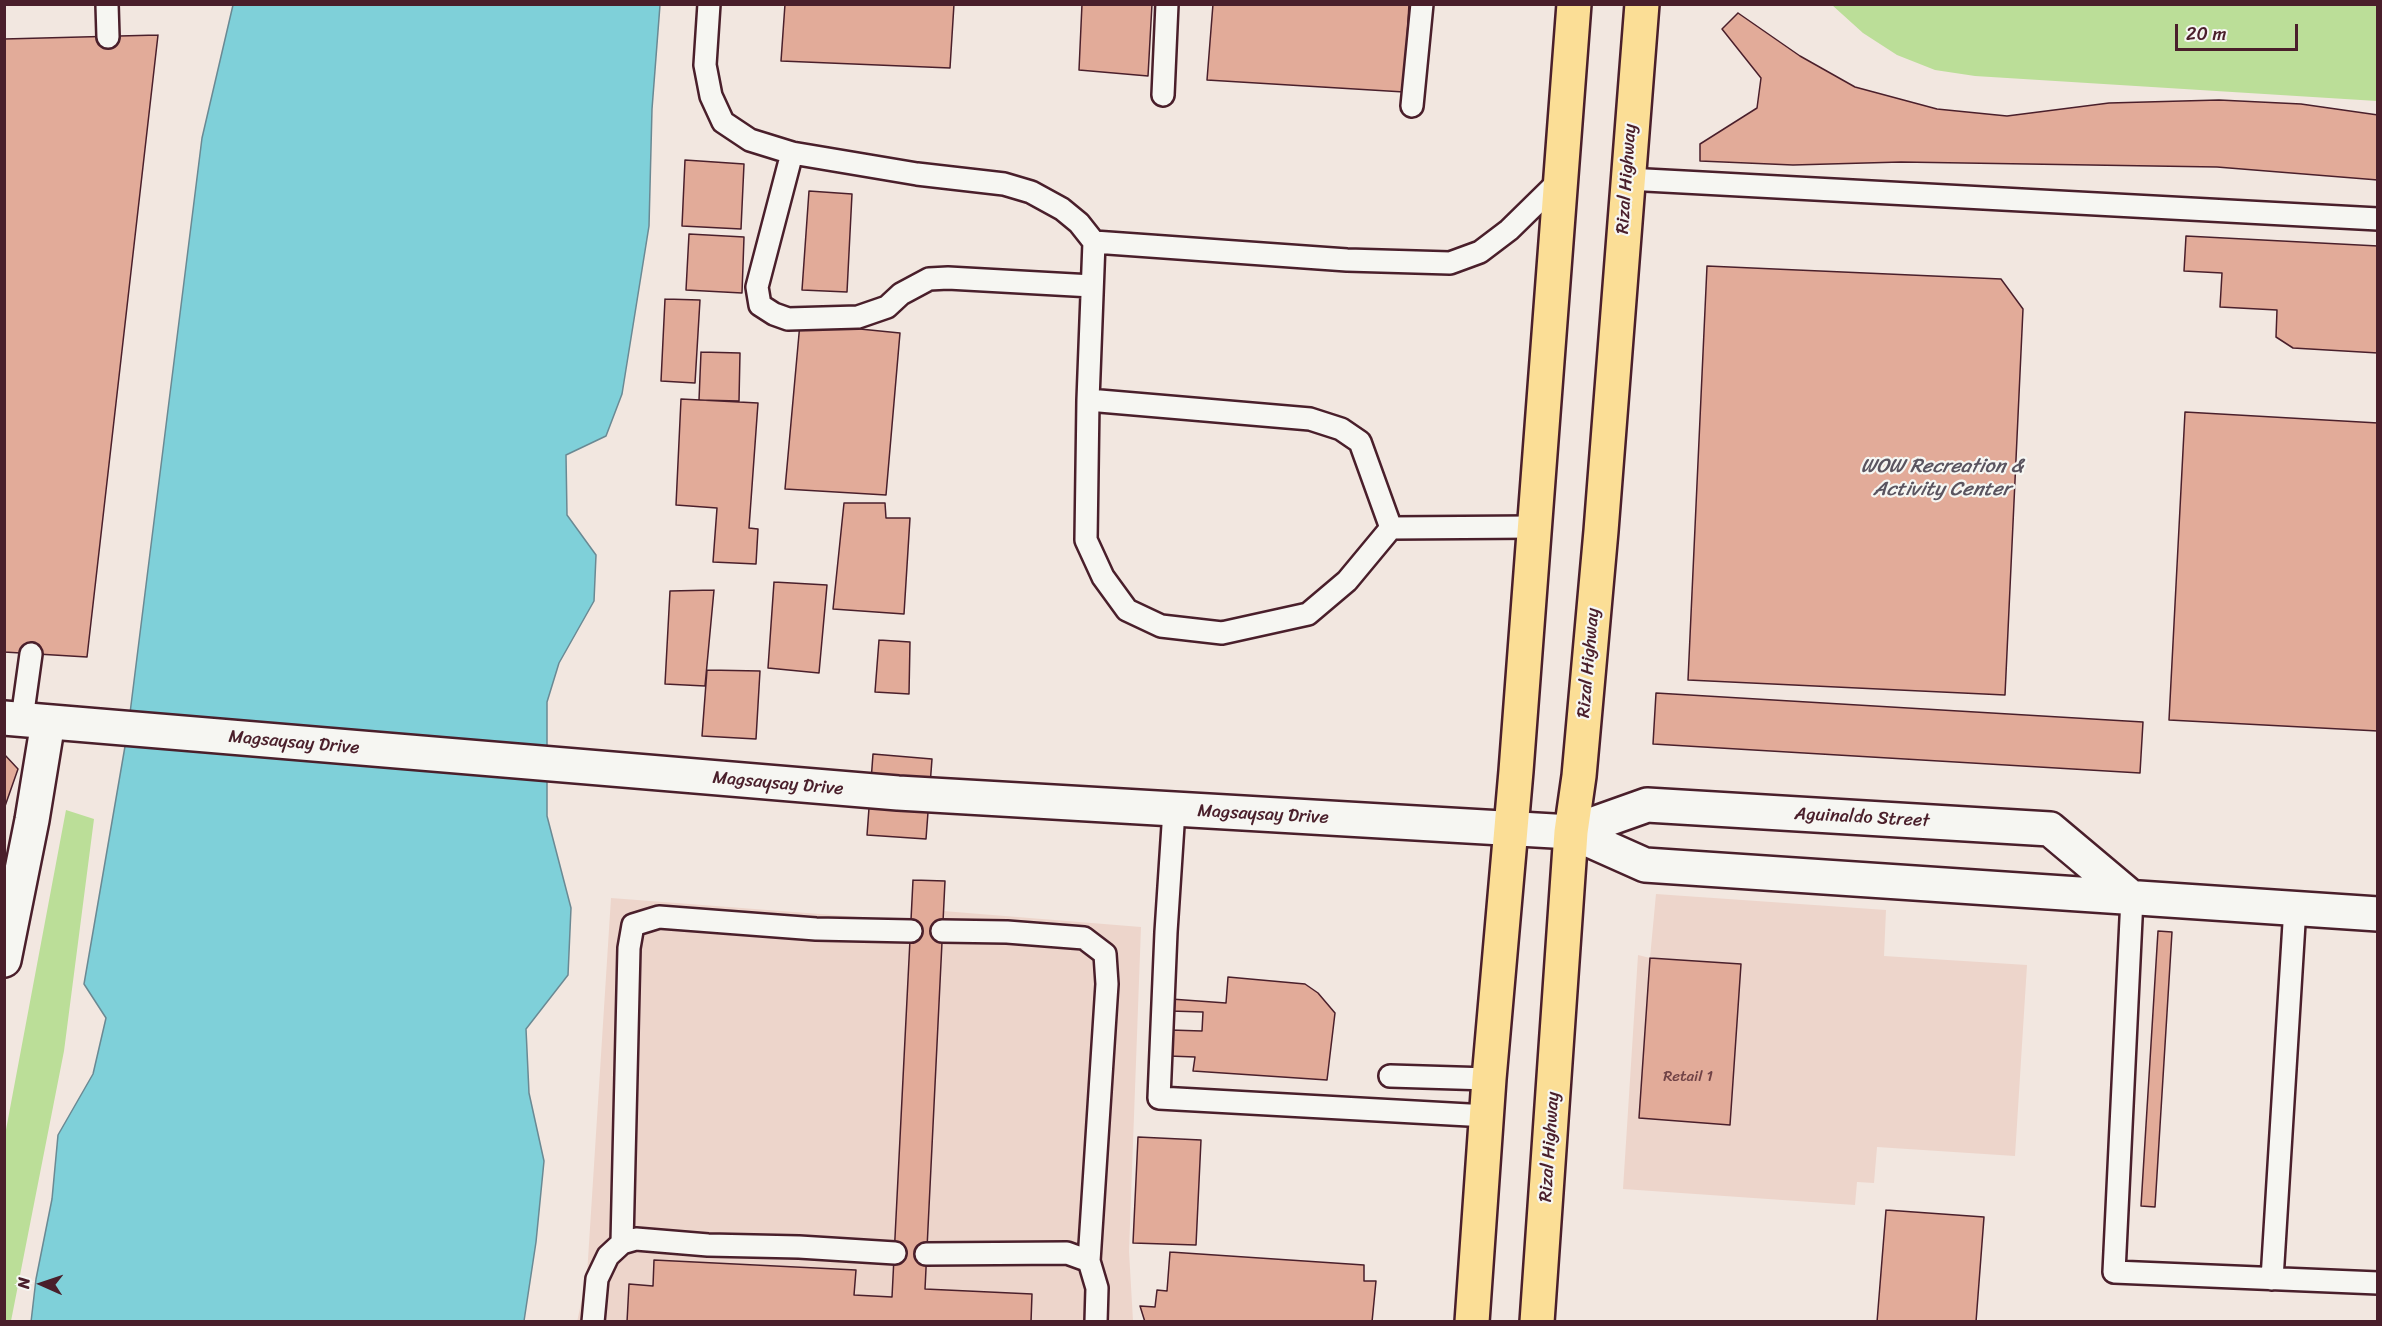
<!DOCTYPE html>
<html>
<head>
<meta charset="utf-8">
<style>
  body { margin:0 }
  #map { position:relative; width:2382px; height:1326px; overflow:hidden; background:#f2e7e0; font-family:Sriracha,sans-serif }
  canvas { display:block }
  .frame { position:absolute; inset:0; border:6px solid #4a1f2b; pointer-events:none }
  .north { position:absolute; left:12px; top:1254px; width:60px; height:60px; -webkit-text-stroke:4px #f6f6f2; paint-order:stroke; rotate:273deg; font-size:16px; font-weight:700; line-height:24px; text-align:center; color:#4a1f2b }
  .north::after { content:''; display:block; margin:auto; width:21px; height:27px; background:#4a1f2b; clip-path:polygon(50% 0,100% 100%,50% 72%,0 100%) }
  .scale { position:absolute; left:2175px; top:24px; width:123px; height:27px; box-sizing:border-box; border:3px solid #4a1f2b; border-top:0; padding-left:8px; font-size:18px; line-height:21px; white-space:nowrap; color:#4a1f2b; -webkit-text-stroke:4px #f6f6f2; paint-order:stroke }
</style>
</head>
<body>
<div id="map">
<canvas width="2382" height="1326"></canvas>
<div class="frame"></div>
<div class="north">N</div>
<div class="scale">20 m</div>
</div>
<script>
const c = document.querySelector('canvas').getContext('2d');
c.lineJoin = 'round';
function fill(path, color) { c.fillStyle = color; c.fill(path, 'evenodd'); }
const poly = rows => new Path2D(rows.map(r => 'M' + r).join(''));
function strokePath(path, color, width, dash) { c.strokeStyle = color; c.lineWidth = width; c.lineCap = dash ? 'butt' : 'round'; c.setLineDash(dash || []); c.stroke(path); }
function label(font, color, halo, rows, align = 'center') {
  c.font = font + ' Sriracha,sans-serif'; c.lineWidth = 4.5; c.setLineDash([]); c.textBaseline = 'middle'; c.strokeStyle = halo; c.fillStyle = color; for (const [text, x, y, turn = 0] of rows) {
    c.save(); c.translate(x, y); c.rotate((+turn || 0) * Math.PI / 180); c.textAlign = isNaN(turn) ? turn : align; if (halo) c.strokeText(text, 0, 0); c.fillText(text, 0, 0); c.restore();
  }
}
const built = poly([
  [913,880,944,881,943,911,1141,927,1129,1251,1133,1321,577,1322,587,1275,611,898,911,921],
  [1656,894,1886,910,1884,956,2027,965,2015,1156,1877,1147,1874,1183,1857,1182,1855,1205,1623,1189,1638,955,1650,958]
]);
const green = poly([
  [1832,5,2377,5,2377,101,1975,76,1935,70,1897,55,1863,33],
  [66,810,94,819,64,1051,11,1321,5,1321,5,1135]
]);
const water = poly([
  [233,5,660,5,652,109,649,226,622,394,606,436,566,455,567,515,596,555,594,601,559,663,547,702,547,816,571,908,568,975,526,1029,529,1093,544,1161,536,1242,524,1321,31,1322,36,1279,52,1199,58,1135,93,1074,106,1018,84,984,128,729,202,138,233,5]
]);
const building = poly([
  [785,4,954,4,950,68,781,61,785,4],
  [1082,4,1152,4,1148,76,1079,70,1082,4],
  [1213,4,1409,4,1404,92,1207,80,1213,4],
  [1738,13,1800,56,1855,87,1937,109,2007,116,2109,103,2219,100,2301,104,2378,115,2378,180,2217,167,1901,162,1793,165,1700,161,1700,144,1757,108,1761,78,1722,29,1738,13],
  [158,35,87,657,4,652,4,39,158,35],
  [685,160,744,164,741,229,682,226,685,160],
  [809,191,852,194,847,292,802,290,809,191],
  [689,234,744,237,742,293,686,290,689,234],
  [2186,236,2378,246,2378,353,2293,348,2276,337,2277,310,2220,307,2222,273,2184,271,2186,236],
  [1707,266,2001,279,2023,309,2005,695,1688,680,1707,266],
  [665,299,700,300,695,383,661,381,665,299],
  [800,323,900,333,886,495,785,489,800,323],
  [701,352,740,353,739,401,699,400,701,352],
  [681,399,758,403,749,528,758,529,756,564,713,562,717,508,676,505,681,399],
  [2185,412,2378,423,2378,731,2169,720,2185,412],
  [844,503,885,503,886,518,910,518,904,614,833,609,844,503],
  [774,582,827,585,819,673,768,668,774,582],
  [714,590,705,686,665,684,670,591,714,590],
  [879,640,910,642,909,694,875,692,879,640],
  [707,670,760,671,756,739,702,736,707,670],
  [1656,693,2143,722,2140,773,1653,744,1656,693],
  [4,754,18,769,4,809,4,754],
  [873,754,932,759,926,839,867,835,873,754],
  [913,880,945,881,925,1289,1032,1294,1031,1322,627,1322,629,1284,653,1286,654,1260,856,1270,854,1295,892,1297,913,880],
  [2158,931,2172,932,2155,1207,2141,1206,2158,931],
  [1650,958,1741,964,1730,1125,1639,1118,1650,958],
  [1228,977,1305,984,1318,993,1335,1013,1327,1080,1193,1071,1195,1057,1169,1056,1170,1030,1202,1031,1203,1012,1170,1011,1171,999,1226,1003,1228,977],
  [1138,1137,1201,1140,1196,1245,1133,1243,1138,1137],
  [1886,1210,1984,1217,1976,1322,1877,1322,1886,1210],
  [1170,1252,1364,1265,1364,1281,1376,1281,1372,1322,1145,1322,1140,1306,1155,1307,1157,1290,1167,1291,1170,1252]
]);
const lane = poly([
  [107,4,108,37],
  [709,4,705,65,711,96,723,122,750,140,792,153,917,174,1004,184,1031,192,1062,209,1079,223,1094,242,1088,400,1086,540,1103,577,1127,610,1161,626,1222,633,1308,614,1347,581,1391,528,1534,527],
  [1163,95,1167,4],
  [1412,106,1422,4],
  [792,153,757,287,760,305,774,314,788,319,858,317,887,307,901,294,929,279,948,278,1092,286],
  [1627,179,2378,219],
  [1094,242,1347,260,1450,263,1480,252,1509,230,1559,181],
  [1088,400,1310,419,1341,429,1360,442,1391,528],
  [22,719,31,654],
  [1174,810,1166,932,1159,1098,1487,1116],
  [2132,898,2114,1272,2378,1283],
  [942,931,1007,932,1084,938,1105,954,1107,984,1089,1261],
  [1390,1076,1489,1079],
  [622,1243,629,948,633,925,659,917,816,929,911,931],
  [926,1254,1067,1253,1089,1261,1097,1288,1096,1322],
  [2272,1279,2295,907],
  [593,1322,597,1279,608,1256,622,1243,636,1239,708,1245,799,1247,895,1253]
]);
const secondary = poly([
  [4,718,898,793,1571,832,1645,865,2378,914],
  [1571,832,1647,805,2050,829,2132,898],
  [4,960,32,820,48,722]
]);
const primary = poly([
  [1472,1322,1489,1079,1516,771,1574,4],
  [1537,1322,1571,832,1579,776,1601,531,1642,4]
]);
const numberNames = [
  ["Retail 1",1688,1077]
];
const streetNames = [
  ["Rizal Highway",1627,179,-86],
  ["Rizal Highway",1589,663,-85],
  ["Magsaysay Drive",294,743,5],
  ["Magsaysay Drive",778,784,5],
  ["Magsaysay Drive",1263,815,3],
  ["Aguinaldo Street",1862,818,3],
  ["Rizal Highway",1550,1147,-86]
];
const waterNames = [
  ["WOW Recreation &",1942,467],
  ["Activity Center",1942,490]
];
fill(built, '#edd5cb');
fill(green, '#bbde98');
fill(water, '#7fd0d9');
strokePath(water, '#6a8993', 1.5);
fill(building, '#e2ab99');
strokePath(building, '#4a1f2b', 1.5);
strokePath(lane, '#4a1f2b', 26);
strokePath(secondary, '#4a1f2b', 38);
strokePath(primary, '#4a1f2b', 38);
strokePath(lane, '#f6f6f2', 21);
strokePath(secondary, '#f6f6f2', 33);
strokePath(primary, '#fbde96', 33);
label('15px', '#704246', null, numberNames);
label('18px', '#4a1f2b', '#f6f6f2', streetNames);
label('italic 20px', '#5a545f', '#f6f6f2', waterNames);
</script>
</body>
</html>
